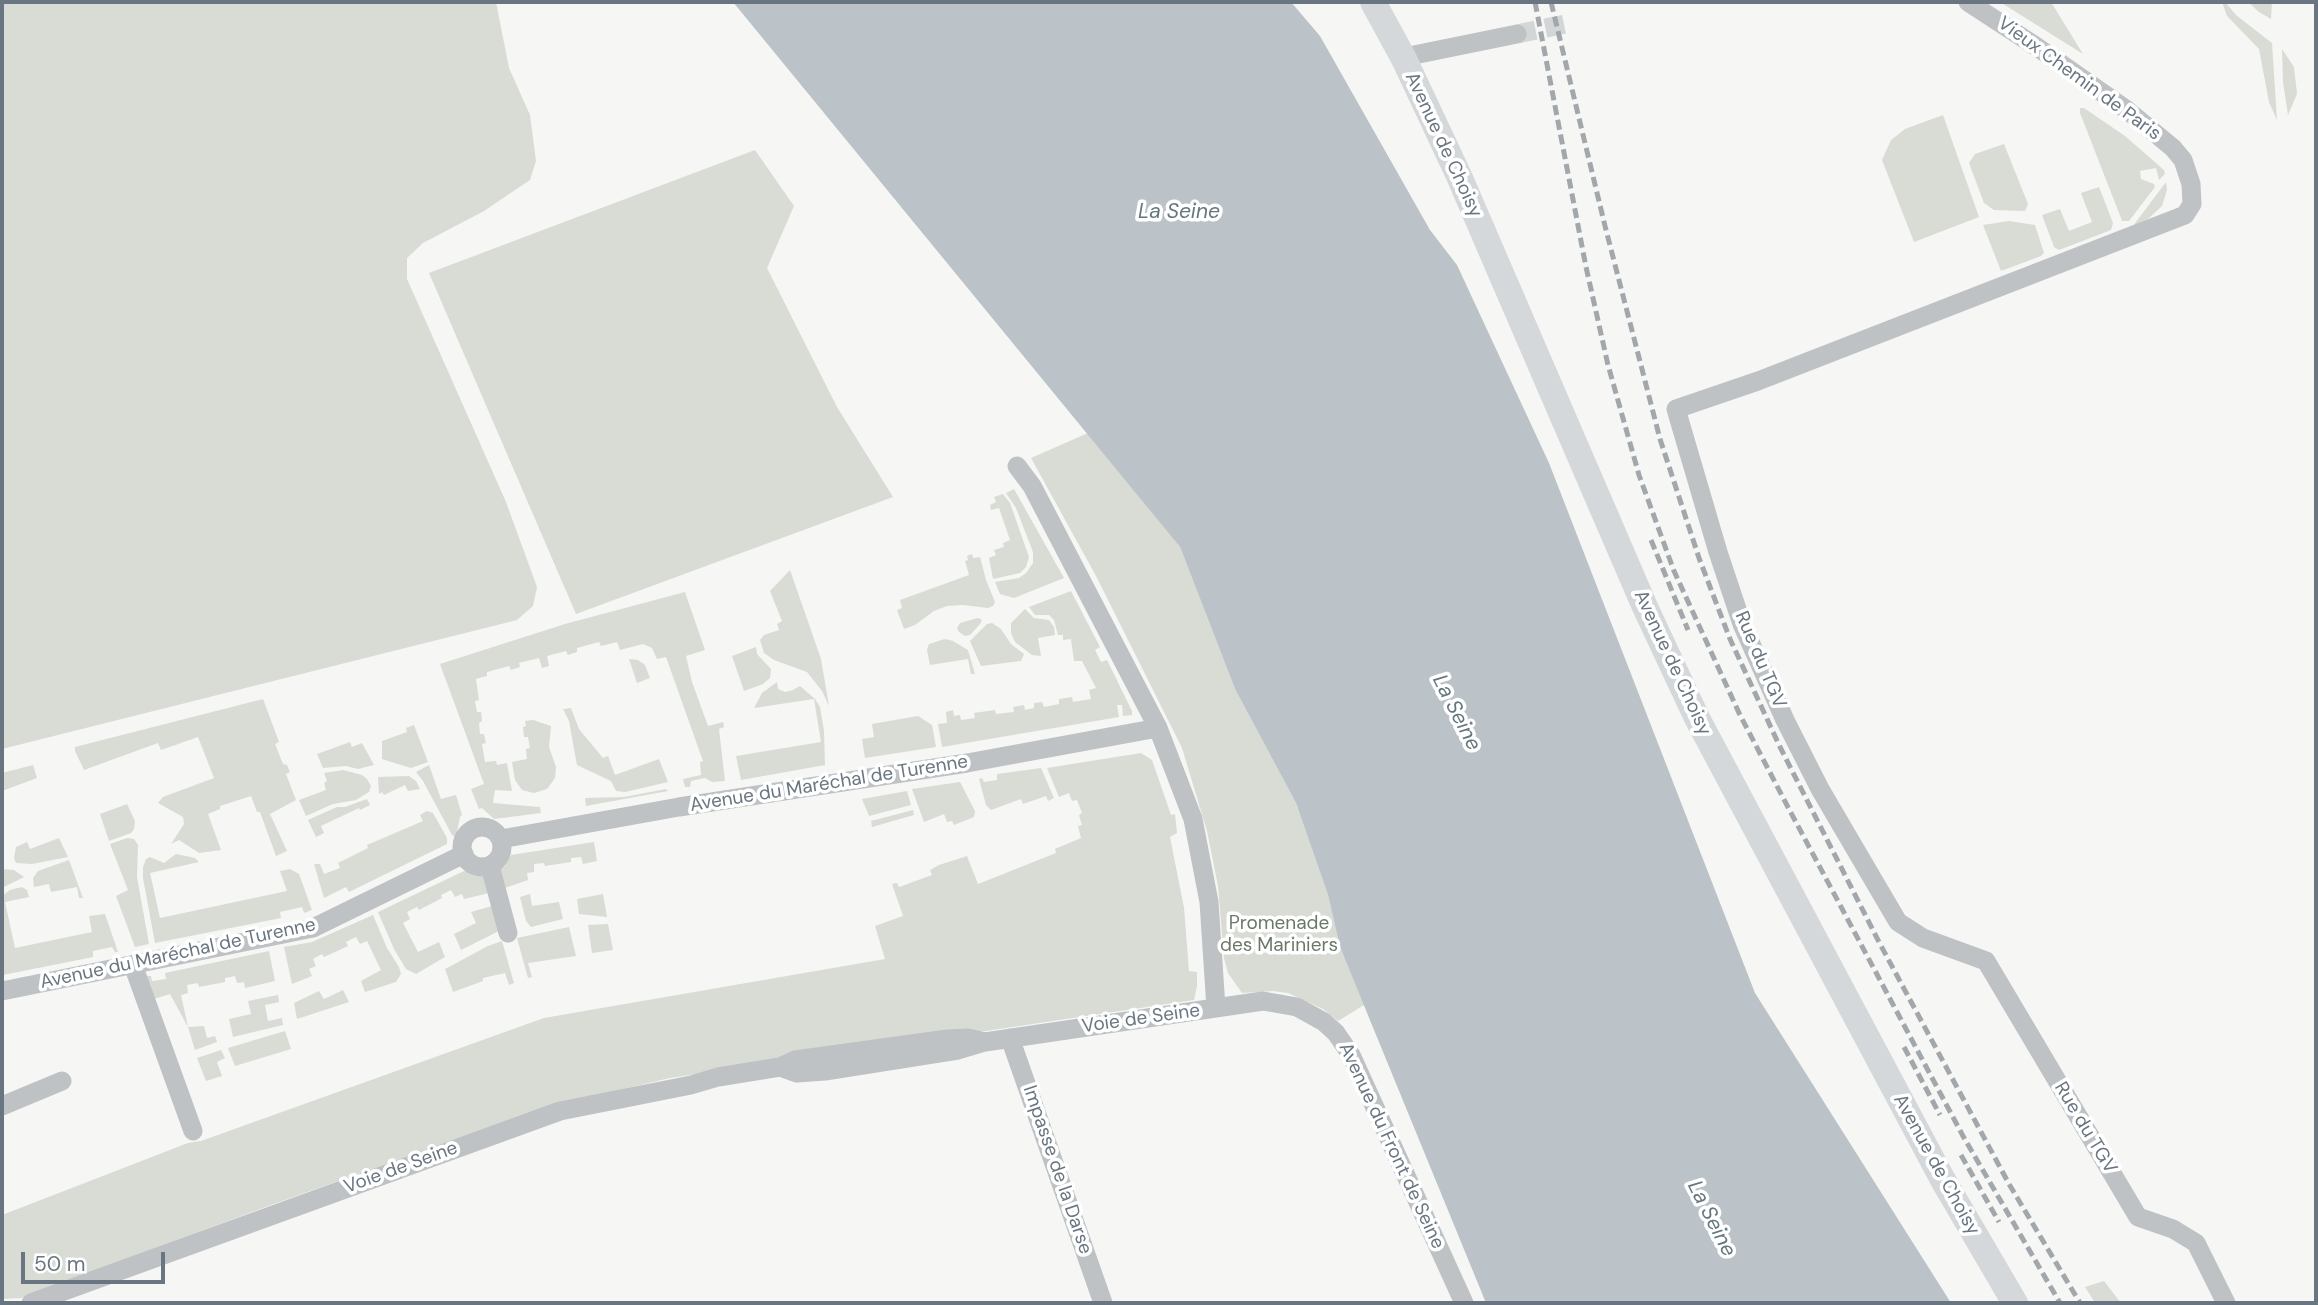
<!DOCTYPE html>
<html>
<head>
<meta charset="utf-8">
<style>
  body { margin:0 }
  #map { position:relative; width:2318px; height:1305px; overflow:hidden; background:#f6f6f4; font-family:"DM Sans",sans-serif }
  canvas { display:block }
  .frame { position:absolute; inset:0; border:4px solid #697681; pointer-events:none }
  .scale { position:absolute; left:21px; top:1252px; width:144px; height:32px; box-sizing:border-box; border:4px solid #697681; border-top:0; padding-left:9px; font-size:21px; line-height:24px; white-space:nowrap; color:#697681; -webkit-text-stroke:5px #fff; paint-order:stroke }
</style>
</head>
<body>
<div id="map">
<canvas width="2318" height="1305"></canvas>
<div class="frame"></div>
<div class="scale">50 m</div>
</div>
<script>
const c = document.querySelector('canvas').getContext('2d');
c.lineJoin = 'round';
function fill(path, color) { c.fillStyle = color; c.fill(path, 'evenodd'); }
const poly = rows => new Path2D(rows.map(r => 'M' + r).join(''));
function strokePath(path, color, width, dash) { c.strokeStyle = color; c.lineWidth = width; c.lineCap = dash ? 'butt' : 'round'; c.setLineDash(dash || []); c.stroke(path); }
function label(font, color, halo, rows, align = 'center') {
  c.font = font + ' "DM Sans",sans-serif'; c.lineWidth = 7; c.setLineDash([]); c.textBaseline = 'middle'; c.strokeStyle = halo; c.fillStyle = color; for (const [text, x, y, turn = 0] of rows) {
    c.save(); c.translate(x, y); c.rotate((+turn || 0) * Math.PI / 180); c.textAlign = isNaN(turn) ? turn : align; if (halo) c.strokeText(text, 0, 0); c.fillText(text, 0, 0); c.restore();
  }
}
const green = poly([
  [2,2,496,2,509,68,530,115,536,161,530,180,484,211,423,243,407,258,407,279,506,502,537,587,533,606,517,620,2,749],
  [2000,2,2051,2,2083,54],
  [2222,2,2225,2,2236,15,2272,43,2277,120,2269,102,2259,49,2227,16],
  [2248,2,2272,2,2271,19,2259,12],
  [2282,49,2294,67,2297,94,2288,115,2283,82],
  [2080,108,2084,108,2125,136,2164,170,2165,174,2159,180,2156,168,2140,171,2141,179,2154,184,2155,187,2129,221,2122,221,2121,218,2080,113],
  [1943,115,1979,217,1914,242,1882,160,1891,140,1905,129],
  [2004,144,2028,204,2025,211,1994,210,1984,203,1969,163,1975,154],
  [755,150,794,206,767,268,837,407,893,497,576,614,429,273],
  [2166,182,2167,190,2162,206,2148,219,2133,226],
  [2099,187,2113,223,2111,230,2059,250,2054,247,2042,215,2060,209,2069,231,2092,222,2081,193],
  [2009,221,2035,225,2044,253,2041,256,2001,271,1983,225],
  [1088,433,1180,547,1235,689,1296,803,1328,895,1340,947,1364,1005,1338,1021,1323,1009,1288,993,1273,991,1242,993,1228,973,1224,958,1218,886,1207,831,1182,748,1096,576,1031,458],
  [1014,489,1064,578,1014,598,1000,594,995,582,1019,578,1026,573,1033,563,1033,552,1016,508,1006,493],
  [1003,494,1010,503,1029,557,1026,567,1020,573,993,579,989,558,996,555,994,550,1004,547,1003,543,1010,540,999,508,991,510,990,505,996,502,994,497],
  [972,554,973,558,980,557,986,580,995,602,993,606,988,608,963,605,947,606,934,611,915,625,904,629,897,610,902,608,900,600,969,575,965,561,968,560,967,556],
  [790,570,821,659,829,706,822,691,807,672,774,660,764,653,760,640,764,635,779,630,777,624,782,621,770,591],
  [1071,591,1100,647,1095,650,1101,662,1107,660,1132,711,1132,715,1123,716,1122,705,1117,705,1119,717,942,747,938,724,947,723,946,712,953,710,954,716,960,715,961,720,975,718,974,713,995,710,996,714,1014,712,1013,707,1024,705,1025,710,1034,708,1034,703,1042,702,1044,707,1059,704,1059,699,1072,697,1073,702,1091,699,1089,690,1096,688,1082,661,1074,661,1071,639,1063,640,1063,635,1058,635,1054,620,1049,615,1035,615,1029,607],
  [685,592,705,650,686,656,692,682,708,726,723,722,724,727,719,729,725,781,712,782,705,778,691,781,690,787,685,787,683,779,701,775,700,762,703,761,666,657,657,659,652,648,643,644,620,650,617,642,601,646,599,642,577,648,577,652,568,655,566,651,547,656,549,666,542,668,539,658,519,663,520,667,511,670,509,666,487,672,487,676,476,679,479,700,475,701,477,712,481,712,482,721,479,723,480,734,484,734,486,743,482,744,485,762,496,761,497,765,507,763,512,791,495,790,493,803,540,807,541,813,494,819,482,808,479,809,471,789,484,784,440,664,565,624],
  [1025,609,1034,618,1049,620,1054,627,1055,635,1038,638,1041,656,1032,655,1015,642,1011,633,1011,623],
  [978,618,982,620,980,624,970,635,965,636,959,632,957,628,960,623],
  [992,623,1001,629,1011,644,1024,654,1021,661,981,666,970,641,987,624],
  [945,639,953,641,968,650,975,674,971,674,968,659,930,665,927,650,929,644],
  [756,647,757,654,771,669,770,678,763,684,744,691,732,656],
  [629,659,638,660,645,665,650,678,637,683],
  [777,682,778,689,785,692,793,690,800,686,815,699,820,707,824,731,825,765,741,780,736,756,821,742,814,699,754,708,762,693],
  [263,699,279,742,275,744,283,764,287,765,290,772,286,774,296,800,270,814,287,851,276,856,260,812,257,812,251,796,220,806,220,809,208,814,221,850,199,853,179,840,171,844,184,824,183,817,158,803,163,797,214,778,198,737,161,750,158,743,84,770,75,751,75,747],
  [571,708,579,729,603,758,608,756,615,775,659,759,668,782,625,792,616,791,611,781,577,765,569,721,563,709],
  [918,716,932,725,936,747,865,758,862,739,874,737,872,724],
  [533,720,551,726,549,747,556,767,555,778,547,789,534,793,522,790,515,780,512,762,527,759,526,749,530,748,528,737,524,737,523,727,526,726,525,721],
  [414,725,428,762,411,768,382,759,382,741,407,732,406,728],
  [350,742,352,747,362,743,374,765,358,769,346,766,323,768,317,754],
  [1141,753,1152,760,1171,815,1175,814,1177,833,1170,837,1184,908,1189,971,1197,972,1197,986,1194,1000,670,1078,539,1109,260,1209,22,1298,2,1299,2,1215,188,1143,201,1141,544,1018,885,959,875,926,903,916,892,884,897,883,899,887,932,875,930,870,939,865,967,856,978,884,1056,853,1055,849,1081,838,1078,826,1082,825,1079,815,1082,813,1077,800,1072,801,1069,793,1059,797,1047,768],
  [33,765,37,778,2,791,2,773],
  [429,765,441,799,456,795,462,815,460,817,456,837,452,835,423,781,416,772],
  [1041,768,1054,798,1048,801,1046,796,1023,804,1021,799,991,810,986,805,979,779,982,778,984,782,997,780,997,774],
  [343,770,362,775,367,779,371,786,369,792,356,800,333,804,306,816,299,800,326,790,324,783,327,781,324,773],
  [409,776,416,781,420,789,408,791,405,785,384,795,382,792,379,794,378,777],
  [960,782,975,811,974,817,954,825,952,821,947,822,944,814,924,822,912,789],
  [666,789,668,791,586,806,585,798,624,797],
  [907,791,911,805,869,816,862,799],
  [367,799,370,805,360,810,359,808,321,826,324,833,316,837,308,820,337,807,345,807],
  [127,804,135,821,134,829,131,833,109,841,100,814],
  [913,810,914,815,872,827,871,821],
  [427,811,433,813,447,838,447,844,349,892,346,887,324,898,314,864,320,864,324,874,340,868,338,863,368,848,367,845,423,821,420,815],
  [59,838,68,857,32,864,16,863,14,858,16,847,27,842,30,849],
  [127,838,134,839,138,845,137,877,149,944,135,947,116,896,128,890,110,844],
  [594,842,597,861,583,864,581,857,571,858,571,862,545,866,544,863,534,864,534,872,527,873,528,880,502,889,498,871,505,866,511,855],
  [176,854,195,858,199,862,150,873,160,918,287,891,280,871,290,869,299,874,312,910,304,913,302,907,280,912,281,918,155,943,143,878,143,867,146,859,150,857,164,863],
  [69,860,83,898,79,898,77,887,51,892,49,884,34,887,33,878,38,871],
  [2,869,14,870,24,877,2,888],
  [464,871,485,876,489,893,464,899,462,894,455,897,451,890,441,895,442,898,419,910,417,907,407,912,410,919,403,923,418,952,439,942,445,957,416,974,406,969,394,949,378,912],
  [22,887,27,890,29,897,5,902,15,948,92,932,89,916,105,914,118,952,115,952,112,947,93,951,93,957,3,975,2,896,10,890],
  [530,894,532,906,559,902,563,919,531,927,526,921,520,897],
  [603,894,607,917,579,914,577,899],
  [492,906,499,931,461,950,454,934,476,923,471,912],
  [373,915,387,948,399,967,401,974,396,982,365,992,361,981,381,970,367,941,360,944,356,937,346,942,348,946,324,957,322,954,313,959,316,966,309,969,312,976,292,984,284,947,312,942],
  [608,924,613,950,592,953,588,925],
  [569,927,576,956,528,963,532,977,528,978,517,938],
  [502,941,514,983,509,985,505,973,483,978,483,981,453,992,445,969,488,946],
  [269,951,275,981,245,988,244,982,237,983,235,976,225,978,225,982,199,987,198,983,187,985,188,993,181,995,188,1027,204,1026,207,1038,215,1036,217,1042,195,1050,188,1027,170,994,154,999,145,976,151,976,152,981,166,979,165,973],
  [343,990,349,1002,297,1019,294,1003,319,991,324,999],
  [278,995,279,1002,265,1005,268,1021,282,1018,283,1025,233,1037,229,1019,251,1014,248,1001],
  [285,1031,291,1049,235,1066,228,1048],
  [221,1050,225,1058,217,1062,222,1076,206,1081,197,1058],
  [2104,1281,2121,1303,2095,1303,2085,1287]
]);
const water = poly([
  [733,2,1291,2,1320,36,1430,230,1457,265,1549,463,1755,993,1951,1303,1486,1303,1340,947,1328,895,1296,803,1235,689,1180,547]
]);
const streetTunnel = poly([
  [1517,34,1570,23]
]);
const street = poly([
  [1968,2,2037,47,2127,110,2173,148,2183,160,2191,184,2192,204,2185,215,1758,381,1676,409,1718,552,1742,624,1785,720,1820,789,1898,922,1923,938,1986,961,2138,1217,2173,1229,2196,1243,2226,1303],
  [1404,59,1414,55,1517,34],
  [1017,466,1032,486,1158,728,1193,819,1209,902,1216,1008],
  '462 847a20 20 0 1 1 40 0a20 20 0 1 1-40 0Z',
  [501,839,679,807,967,763,1158,728],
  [490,866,508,933],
  [133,965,193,1131],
  [2,991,313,928,464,854],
  [1010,1038,1103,1303],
  [780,1067,797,1073,825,1071,958,1050,985,1042,1263,1001,1297,1007,1324,1022,1336,1033,1351,1055,1464,1303],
  [2,1106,62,1081],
  [31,1303,560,1111,691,1085,718,1077,780,1067,795,1060,948,1039,968,1038,985,1042]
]);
const secondary = poly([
  [1373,2,1404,59,1459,176,1645,607,1697,718,1943,1180,2015,1303]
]);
const rail = poly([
  [1535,2,1586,267,1608,365,1639,475,1674,571,1740,715,1790,811,1963,1136,2060,1303],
  [1551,2,1605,226,1660,439,1699,558,1730,639,1780,747,1880,944,2009,1184,2080,1303],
  [1651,540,1688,630],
  [1904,1047,1940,1115],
  [1961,1155,1999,1222]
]);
const streetNames = [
  ["Vieux Chemin de Paris",2079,79,36],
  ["Avenue de Choisy",1443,145,65],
  ["Rue du TGV",1760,660,67],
  ["Avenue de Choisy",1672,663,65],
  ["Avenue du Maréchal de Turenne",829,784,-9],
  ["Avenue du Maréchal de Turenne",178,954,-12],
  ["Voie de Seine",1141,1019,-8],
  ["Rue du TGV",2085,1128,59],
  ["Avenue du Front de Seine",1391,1146,65],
  ["Avenue de Choisy",1936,1165,61],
  ["Voie de Seine",401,1168,-20],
  ["Impasse de la Darse",1057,1170,71]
];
const parkNames = [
  ["Promenade",1279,924],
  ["des Mariniers",1279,946]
];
const waterNames = [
  ["La Seine",1179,212],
  ["La Seine",1456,713,63],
  ["La Seine",1711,1219,63]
];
fill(green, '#d8dcd5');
fill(water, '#bbc3c8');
strokePath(streetTunnel, '#d3d6d7', 19, [19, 10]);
strokePath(street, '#bec2c5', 19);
strokePath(secondary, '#d5d8db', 26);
strokePath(rail, '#a2a7ac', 5, [10, 5]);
label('19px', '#697681', '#fff', streetNames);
label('19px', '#6a7967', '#fff', parkNames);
label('italic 21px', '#65767d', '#fff', waterNames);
</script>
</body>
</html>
